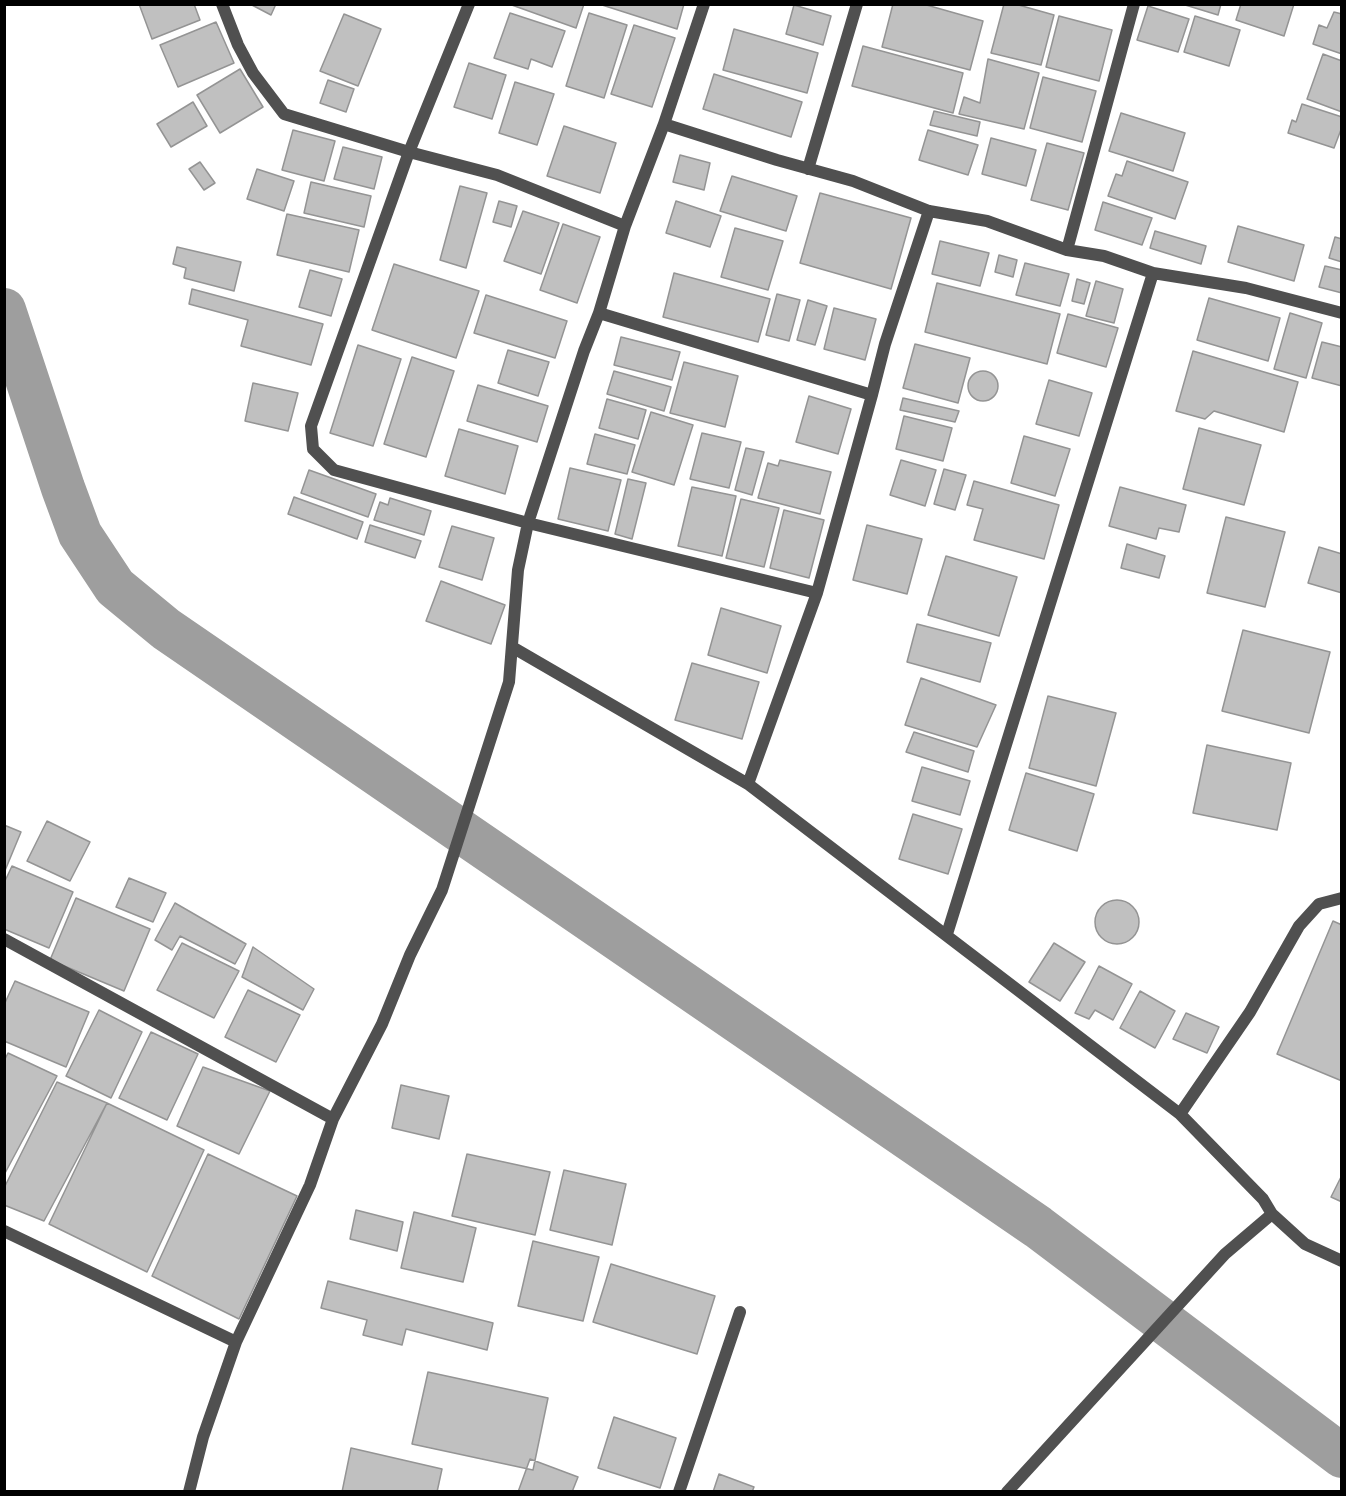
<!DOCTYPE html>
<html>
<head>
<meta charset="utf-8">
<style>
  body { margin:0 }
  #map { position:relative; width:1346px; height:1496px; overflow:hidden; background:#fff; font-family:"Fira Sans",sans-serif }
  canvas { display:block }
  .frame { position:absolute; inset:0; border:6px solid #000; pointer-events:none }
</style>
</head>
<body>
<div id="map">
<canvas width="1346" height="1496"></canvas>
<div class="frame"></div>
</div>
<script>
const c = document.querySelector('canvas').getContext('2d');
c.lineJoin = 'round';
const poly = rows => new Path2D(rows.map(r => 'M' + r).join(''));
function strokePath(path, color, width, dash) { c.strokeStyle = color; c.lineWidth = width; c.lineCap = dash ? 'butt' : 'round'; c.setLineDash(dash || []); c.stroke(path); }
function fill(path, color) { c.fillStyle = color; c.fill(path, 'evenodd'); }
const canal = poly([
  [4,310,63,488,80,534,115,587,166,629,1038,1227,1342,1456]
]);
const building = poly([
  [139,4,194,4,200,20,152,39,139,4],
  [250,4,276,4,271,15,250,4],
  [509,4,584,4,576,28,509,4],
  [599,4,684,4,677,29,599,4],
  [893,4,923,4,983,21,970,70,882,47,893,4],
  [1004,4,1015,4,1054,15,1041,65,991,53,1004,4],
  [1182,4,1221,4,1218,15,1182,4],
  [1241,4,1294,4,1284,36,1236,20,1241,4],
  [794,5,831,16,823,45,786,34,794,5],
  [1148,6,1189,19,1178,52,1137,40,1148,6],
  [1334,12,1342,14,1342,54,1313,44,1319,25,1327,28,1334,12],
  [510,13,565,31,552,67,531,59,528,69,494,58,510,13],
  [589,13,627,25,604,98,566,86,589,13],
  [344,14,381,29,358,86,320,71,344,14],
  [1059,16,1112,30,1099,81,1046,67,1059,16],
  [1195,16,1240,30,1229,66,1184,52,1195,16],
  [216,22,234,63,178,87,160,45,216,22],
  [634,25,675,38,652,107,611,94,634,25],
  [734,29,818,53,807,93,723,70,734,29],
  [863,46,963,73,953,113,852,86,863,46],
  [1323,54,1342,61,1342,112,1307,99,1323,54],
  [988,59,1039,73,1024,129,959,114,964,97,980,103,988,59],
  [469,63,506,75,492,119,454,107,469,63],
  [240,69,263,107,220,133,197,95,240,69],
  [714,74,802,102,791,137,703,109,714,74],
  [1043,77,1096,91,1082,142,1030,128,1043,77],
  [328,80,354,89,346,112,320,103,328,80],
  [515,82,554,94,537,145,499,133,515,82],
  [193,102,207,126,171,147,157,124,193,102],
  [1302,104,1342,117,1342,127,1334,148,1288,133,1292,120,1296,122,1302,104],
  [934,111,980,122,977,136,930,125,934,111],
  [1121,113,1185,133,1173,171,1109,151,1121,113],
  [564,126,616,143,600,193,547,176,564,126],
  [293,130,335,141,324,181,282,170,293,130],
  [928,130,978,145,968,175,919,160,928,130],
  [991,138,1036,150,1026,186,982,174,991,138],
  [1047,143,1084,153,1068,210,1031,200,1047,143],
  [343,147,382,157,374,189,334,179,343,147],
  [680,155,710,163,704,190,673,182,680,155],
  [1127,161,1188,182,1175,219,1108,196,1116,174,1122,176,1127,161],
  [200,162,215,183,204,190,189,169,200,162],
  [257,169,294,181,284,211,247,199,257,169],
  [732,176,797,196,786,231,720,211,732,176],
  [311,182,371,196,364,227,304,213,311,182],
  [460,186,487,193,466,268,440,260,460,186],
  [820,193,911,218,891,289,800,263,820,193],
  [499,201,517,206,511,227,493,222,499,201],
  [676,201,721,216,710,247,666,233,676,201],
  [1103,202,1152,218,1142,245,1095,230,1103,202],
  [523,211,559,223,541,274,504,261,523,211],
  [287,214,359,230,349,272,277,255,287,214],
  [563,224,600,237,577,303,540,290,563,224],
  [1238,226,1304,245,1294,281,1228,262,1238,226],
  [735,228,783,241,768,290,721,277,735,228],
  [1155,231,1206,246,1201,264,1150,248,1155,231],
  [1335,237,1342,239,1342,262,1329,258,1335,237],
  [940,241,989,253,980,286,932,274,940,241],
  [177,247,241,262,234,291,184,278,186,268,173,264,177,247],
  [999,255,1017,260,1013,277,995,272,999,255],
  [1025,263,1069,274,1060,306,1016,295,1025,263],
  [394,264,479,291,456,358,372,330,394,264],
  [1325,266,1342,270,1342,293,1319,287,1325,266],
  [310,270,342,279,331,316,299,307,310,270],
  [674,273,770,299,758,342,663,317,674,273],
  [1077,279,1090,283,1084,304,1072,301,1077,279],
  [1096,281,1123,289,1114,323,1086,316,1096,281],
  [937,283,1060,314,1047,364,925,332,937,283],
  [192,289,323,324,311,365,241,346,248,320,189,304,192,289],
  [777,294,800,300,789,341,766,335,777,294],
  [486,295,567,321,555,358,474,333,486,295],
  [1209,298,1280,318,1268,361,1197,340,1209,298],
  [808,300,827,306,815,345,797,340,808,300],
  [834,308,876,319,865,360,824,349,834,308],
  [1290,313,1322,323,1306,378,1274,369,1290,313],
  [1068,314,1118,328,1106,367,1057,353,1068,314],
  [621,337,680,352,672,380,614,365,621,337],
  [1322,342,1342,347,1342,386,1312,378,1322,342],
  [915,344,970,358,958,403,903,388,915,344],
  [358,345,401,359,373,446,330,433,358,345],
  [508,350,549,362,538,396,498,383,508,350],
  [1193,351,1298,382,1284,432,1214,411,1205,419,1176,411,1193,351],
  [412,357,454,371,426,457,384,444,412,357],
  [684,362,738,376,725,427,670,413,684,362],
  [614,371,671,387,664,411,607,394,614,371],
  '968 386a15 15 0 1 1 30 0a15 15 0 1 1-30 0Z',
  [1049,380,1092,393,1079,436,1036,424,1049,380],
  [253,383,298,393,288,431,245,421,253,383],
  [478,385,548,406,537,442,467,421,478,385],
  [809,396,851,409,838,454,796,442,809,396],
  [903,398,959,411,955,422,900,410,903,398],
  [607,399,646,410,638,439,599,428,607,399],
  [651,412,693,425,674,485,632,472,651,412],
  [904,416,952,428,943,461,896,449,904,416],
  [1199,428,1261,445,1244,505,1183,489,1199,428],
  [459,429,518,446,505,494,445,476,459,429],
  [702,433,741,442,729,488,690,479,702,433],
  [595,434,635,445,627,474,587,464,595,434],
  [1024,436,1070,449,1055,496,1011,483,1024,436],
  [746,448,764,452,752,495,735,490,746,448],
  [780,460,831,472,820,514,758,498,768,463,778,466,780,460],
  [901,460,936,470,925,506,890,495,901,460],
  [570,468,621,480,608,531,558,519,570,468],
  [944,469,966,475,955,510,934,504,944,469],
  [309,470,376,494,368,517,301,493,309,470],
  [628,479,646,483,632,539,615,534,628,479],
  [974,481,1059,505,1044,559,974,540,983,509,967,505,974,481],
  [692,487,736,496,722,556,678,546,692,487],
  [1120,487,1186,505,1179,532,1159,528,1156,539,1109,526,1120,487],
  [294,497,363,522,357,539,288,514,294,497],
  [390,498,431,511,424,535,374,520,380,502,388,505,390,498],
  [741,499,779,508,764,567,726,558,741,499],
  [784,510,824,520,809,578,770,568,784,510],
  [1226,517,1285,532,1265,607,1207,593,1226,517],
  [370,525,421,541,415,558,365,542,370,525],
  [867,525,922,539,907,594,853,580,867,525],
  [452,526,494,538,482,580,439,567,452,526],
  [1127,544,1165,556,1159,578,1121,568,1127,544],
  [1319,547,1342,554,1342,593,1308,583,1319,547],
  [946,556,1017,577,999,636,928,615,946,556],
  [441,581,505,605,491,644,426,621,441,581],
  [721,608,781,626,767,673,708,655,721,608],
  [917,624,991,643,980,682,907,662,917,624],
  [1243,630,1330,652,1309,733,1222,711,1243,630],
  [692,663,759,682,742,739,675,720,692,663],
  [921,678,996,705,977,747,905,725,921,678],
  [1048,696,1116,713,1096,786,1029,768,1048,696],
  [914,732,974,751,968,772,906,752,914,732],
  [1207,745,1291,763,1277,830,1193,813,1207,745],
  [922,767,970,781,960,815,912,801,922,767],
  [1026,773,1094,794,1077,851,1009,830,1026,773],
  [913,814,962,829,948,874,899,859,913,814],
  [47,821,90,842,70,881,27,861,47,821],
  [4,825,21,832,4,873,4,825],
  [12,866,73,892,49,948,4,929,4,883,12,866],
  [129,878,166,893,153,922,116,907,129,878],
  [76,898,150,929,124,991,50,960,76,898],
  '1095 922a22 22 0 1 1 44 0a22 22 0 1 1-44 0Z',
  [175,903,246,944,235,964,180,936,172,950,155,940,175,903],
  [1333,921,1342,925,1342,1081,1277,1054,1333,921],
  [182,943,239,971,214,1018,157,990,182,943],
  [1054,943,1085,962,1060,1001,1029,982,1054,943],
  [253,947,314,989,303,1010,242,977,253,947],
  [1099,966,1132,984,1113,1020,1095,1010,1089,1019,1075,1013,1099,966],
  [15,981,89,1012,66,1067,4,1041,4,1005,15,981],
  [248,990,300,1015,276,1062,225,1037,248,990],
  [1140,991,1175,1011,1155,1048,1120,1028,1140,991],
  [99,1010,142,1032,111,1098,66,1076,99,1010],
  [1186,1013,1219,1027,1207,1053,1173,1039,1186,1013],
  [151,1032,198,1054,167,1120,119,1098,151,1032],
  [8,1053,57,1076,4,1175,4,1061,8,1053],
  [203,1067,270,1091,239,1154,177,1126,203,1067],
  [57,1082,107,1103,44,1221,4,1205,4,1188,57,1082],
  [401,1085,449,1096,439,1139,392,1128,401,1085],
  [107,1103,204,1150,147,1272,49,1224,107,1103],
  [208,1154,297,1196,239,1319,152,1276,208,1154],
  [467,1154,550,1172,535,1235,452,1216,467,1154],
  [564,1170,626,1184,612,1245,550,1230,564,1170],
  [1342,1175,1342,1202,1331,1197,1342,1175],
  [356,1210,403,1222,397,1251,350,1239,356,1210],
  [414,1212,476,1228,463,1282,401,1268,414,1212],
  [533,1241,599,1257,583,1321,518,1306,533,1241],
  [611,1264,715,1296,697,1354,593,1322,611,1264],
  [328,1281,493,1323,487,1350,406,1329,402,1345,363,1335,367,1320,321,1308,328,1281],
  [428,1372,548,1398,533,1470,412,1444,428,1372],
  [614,1417,676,1438,660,1488,598,1468,614,1417],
  [351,1448,442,1469,437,1492,342,1492,351,1448],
  [530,1459,578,1477,572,1492,518,1492,530,1459],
  [719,1474,754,1487,752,1492,713,1492,719,1474]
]);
const street = poly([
  [222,4,238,45,253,73,284,114,409,152,497,175,625,226],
  [469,4,409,152,311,426,313,449,334,470,528,523,817,593],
  [664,124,777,160,853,181,929,211,987,221,1067,250,1104,256,1153,273,1246,288,1342,313],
  [808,169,857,4],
  [1067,250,1134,4],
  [599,313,872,395],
  [512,647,748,784,1180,1114,1263,1199,1272,1214,1305,1244,1342,1261],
  [748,784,817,593,872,395,885,344,929,211],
  [947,934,1153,273],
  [4,939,333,1119],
  [1180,1114,1250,1012,1299,926,1319,904,1342,898],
  [4,1231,236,1342],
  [189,1492,203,1437,236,1342,310,1185,333,1119,382,1024,410,955,442,890,509,682,518,570,528,523,584,351,599,313,625,226,664,124,704,4],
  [679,1492,740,1312],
  [1007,1492,1225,1254,1272,1214]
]);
strokePath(canal, '#9e9e9e', 44);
fill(building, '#c0c0c0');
strokePath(building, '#949494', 1.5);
strokePath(street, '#505050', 12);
</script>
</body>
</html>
